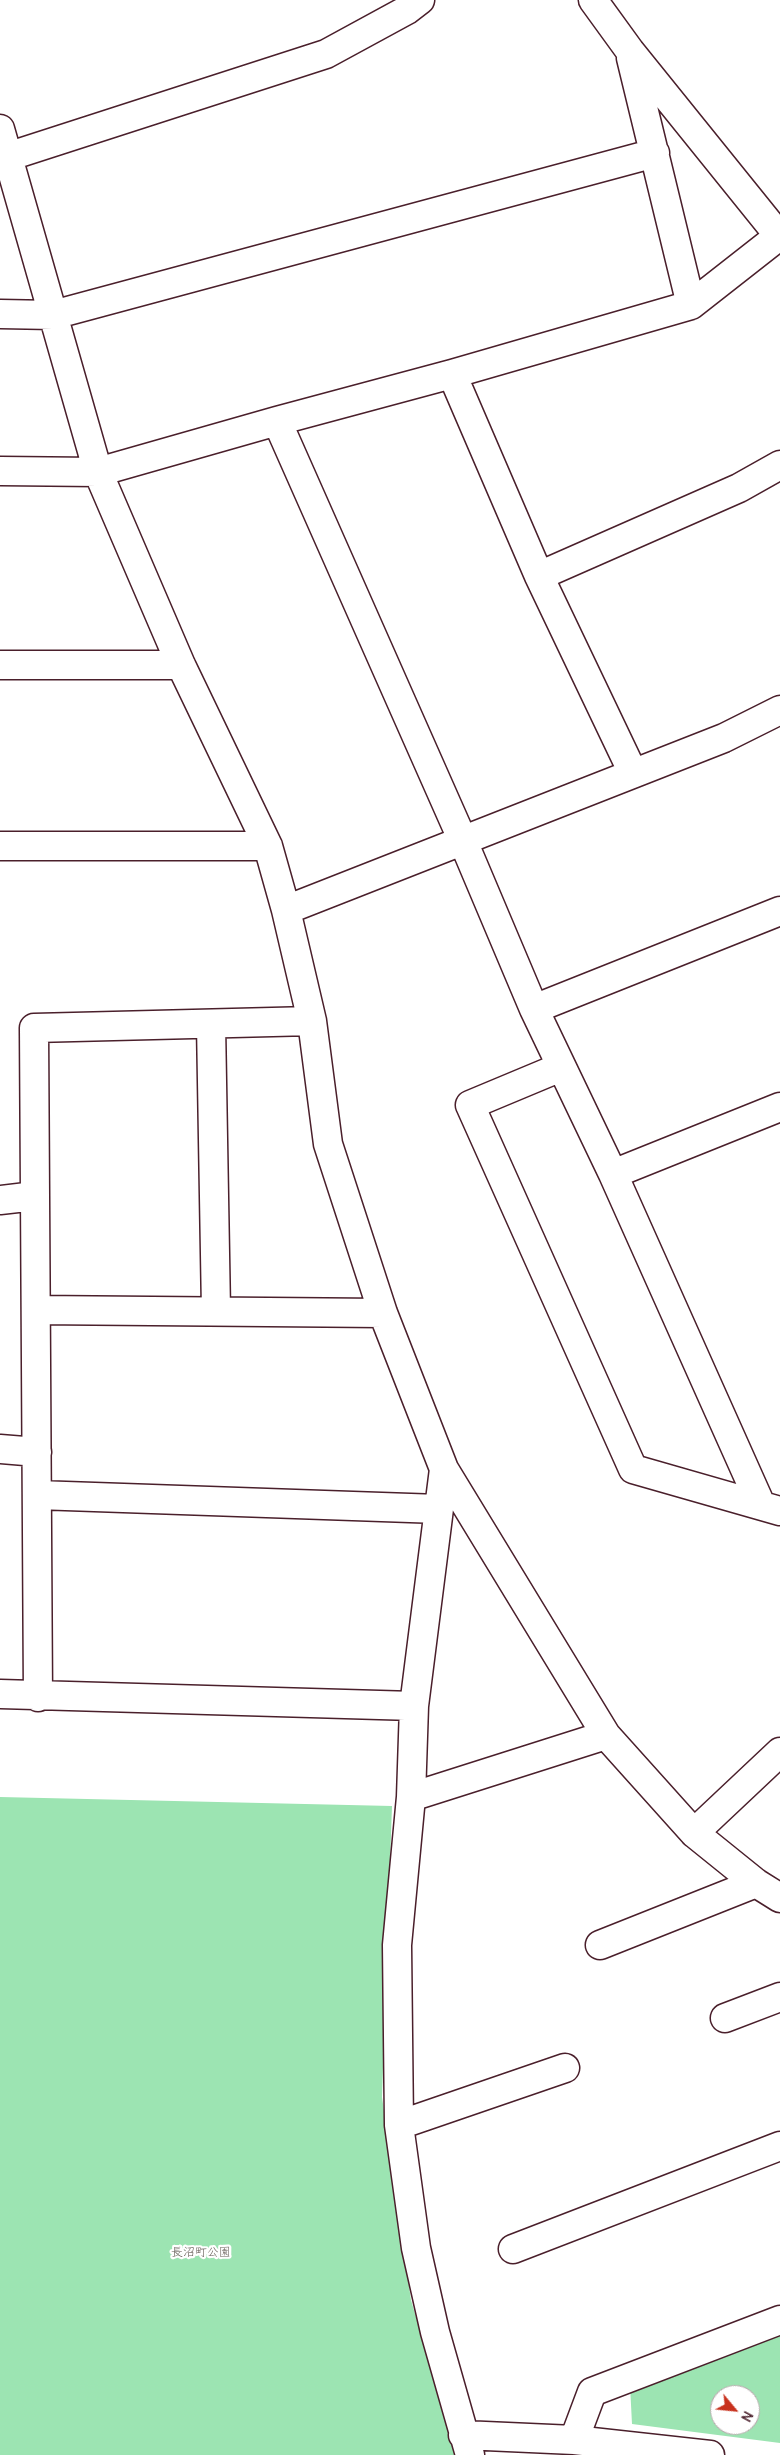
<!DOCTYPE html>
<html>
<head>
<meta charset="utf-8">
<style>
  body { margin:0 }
  #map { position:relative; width:780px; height:2455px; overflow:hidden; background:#fff; font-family:Delius,sans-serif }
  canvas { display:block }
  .north { position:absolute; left:710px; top:2385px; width:50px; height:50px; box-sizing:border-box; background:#fff; border:1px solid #b7a5aa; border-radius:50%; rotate:118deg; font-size:14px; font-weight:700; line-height:20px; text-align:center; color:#4a1f2b }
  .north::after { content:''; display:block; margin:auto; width:18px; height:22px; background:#c8321e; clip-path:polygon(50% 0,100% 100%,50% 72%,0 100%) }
</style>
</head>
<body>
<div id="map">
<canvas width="780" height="2455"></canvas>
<div class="north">N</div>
</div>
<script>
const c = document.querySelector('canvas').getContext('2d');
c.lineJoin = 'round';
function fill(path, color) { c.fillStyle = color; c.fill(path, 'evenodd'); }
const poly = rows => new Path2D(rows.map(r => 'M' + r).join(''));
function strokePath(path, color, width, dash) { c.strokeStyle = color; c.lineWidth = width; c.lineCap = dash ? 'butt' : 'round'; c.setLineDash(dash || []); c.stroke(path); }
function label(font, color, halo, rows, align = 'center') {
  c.font = font + ' Delius,"Klee One",sans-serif'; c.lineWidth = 4.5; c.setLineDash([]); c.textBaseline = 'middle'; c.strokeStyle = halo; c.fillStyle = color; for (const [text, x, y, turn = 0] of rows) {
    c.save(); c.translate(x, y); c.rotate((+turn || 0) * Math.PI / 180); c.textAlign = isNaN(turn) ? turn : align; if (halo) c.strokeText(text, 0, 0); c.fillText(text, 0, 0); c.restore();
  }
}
const green = poly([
  [0,1797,392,1806,382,2097,411,2300,456,2455,0,2455],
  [780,2332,780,2443,632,2424,630,2385],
  [720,2395,750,2395,750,2425,720,2425]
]);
const minor = poly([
  [593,0,630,51,780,237],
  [631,58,691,305],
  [0,129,98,472,181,665,268,846,286,910,312,1021,328,1144,383,1313,444,1469,606,1735,694,1833,756,1883,780,1898],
  [0,157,7,157,326,54,407,10,420,0],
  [0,314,53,315,655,153],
  [452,374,539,576,633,773],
  [277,421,463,841,534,1009,613,1174,761,1505],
  [0,471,98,472,277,421,452,374,691,305,779,236],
  [539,576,739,488,780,465],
  [0,665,181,665],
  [0,846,268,846],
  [286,910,724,738,780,710],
  [534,1009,780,911],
  [211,1024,216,1311],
  [561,1067,470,1105,633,1469,780,1511],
  [613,1174,780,1107],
  [0,1200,35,1196],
  [36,1310,383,1313],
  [0,1449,37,1452],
  [444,1469,414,1706,411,1797,397,1945,399,2125,416,2248,435,2332,470,2455],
  [37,1495,439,1509],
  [0,1694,414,1706],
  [38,1697,34,1028,312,1021],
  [411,1797,606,1735],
  [694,1833,780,1752],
  [600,1945,756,1883],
  [725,2018,780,1997],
  [399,2125,565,2068],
  [513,2249,780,2146],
  [463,2435,574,2440,710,2455],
  [574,2440,592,2392,780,2320]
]);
const parkNames = [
  ["長沼町公園",201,2253]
];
fill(green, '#9ce4b2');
strokePath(minor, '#4a1f2b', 31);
strokePath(minor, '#fff', 28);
label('12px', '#635a54', '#fff', parkNames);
</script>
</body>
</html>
